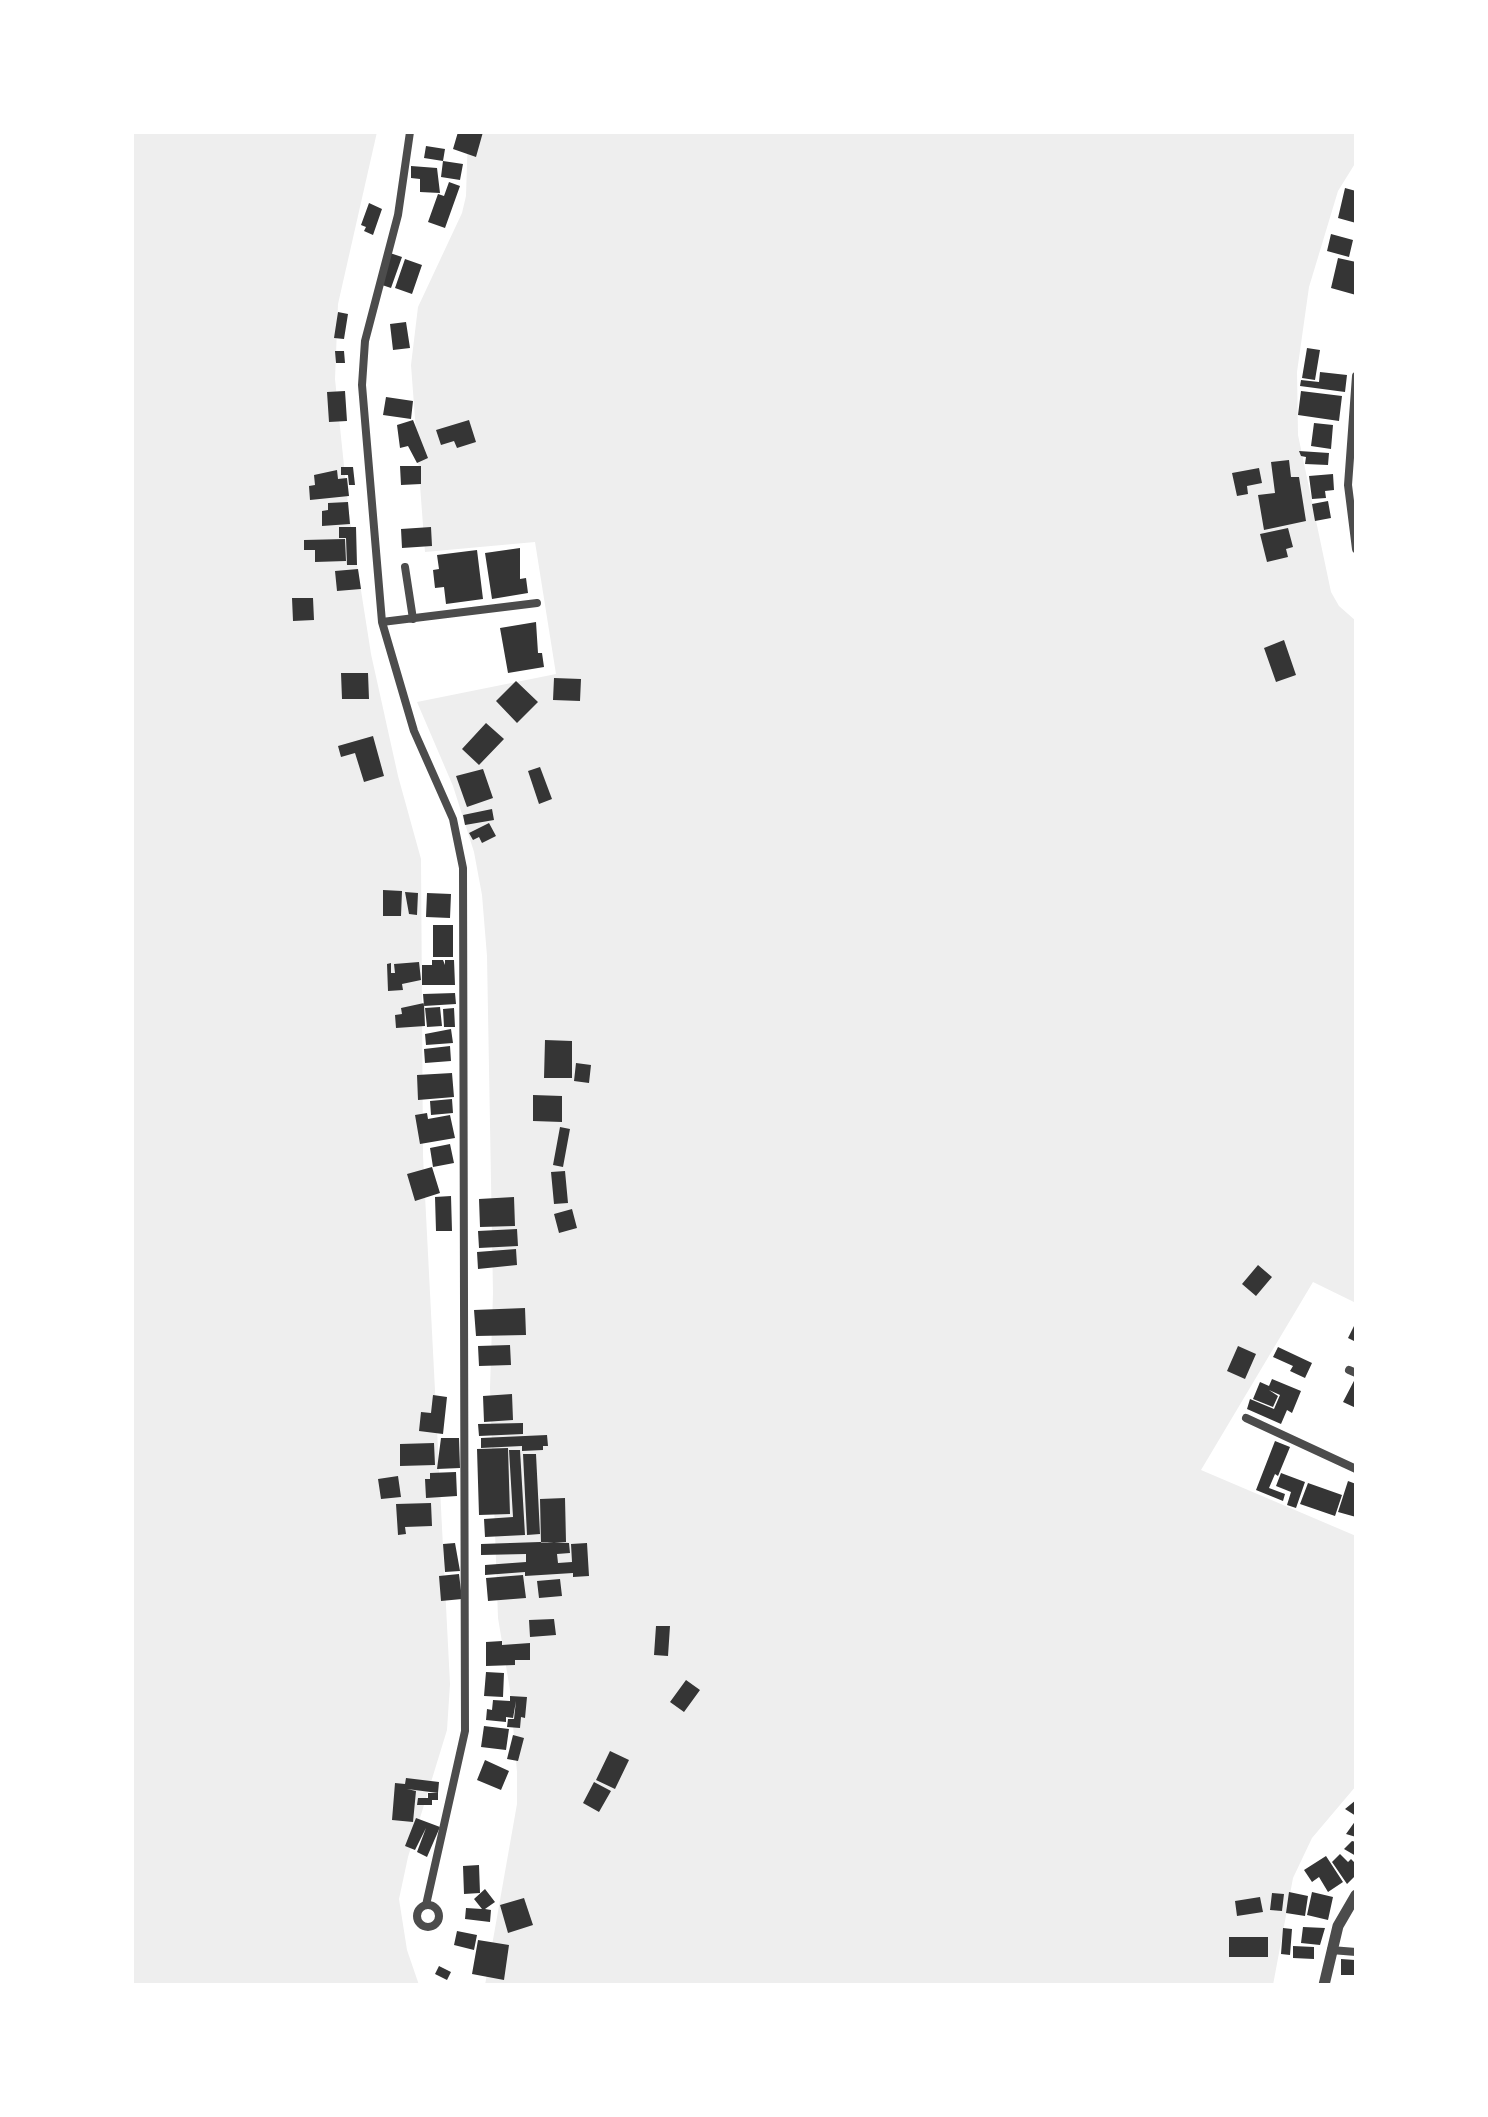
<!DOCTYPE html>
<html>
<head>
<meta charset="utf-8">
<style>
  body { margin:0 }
  #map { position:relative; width:1488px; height:2117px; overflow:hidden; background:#fff; font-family:"Public Sans",sans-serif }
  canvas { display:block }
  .frame { position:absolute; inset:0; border:134px solid #fff; pointer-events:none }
</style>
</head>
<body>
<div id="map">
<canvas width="1488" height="2117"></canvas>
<div class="frame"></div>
</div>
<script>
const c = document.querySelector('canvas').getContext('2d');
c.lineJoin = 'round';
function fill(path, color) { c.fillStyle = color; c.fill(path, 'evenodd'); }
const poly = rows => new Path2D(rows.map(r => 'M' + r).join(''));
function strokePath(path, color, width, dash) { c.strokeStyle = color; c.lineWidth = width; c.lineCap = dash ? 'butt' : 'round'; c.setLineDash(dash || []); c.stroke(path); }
const green = poly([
  [132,132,377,132,338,304,335,379,349,514,371,654,398,776,421,859,423,1156,450,1684,447,1730,408,1857,399,1899,407,1950,419,1985,132,1985],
  [468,132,1356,132,1356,162,1338,191,1309,287,1297,372,1298,435,1331,592,1339,606,1356,621,1356,1303,1313,1282,1201,1470,1356,1536,1356,1786,1312,1838,1293,1878,1273,1985,485,1985,517,1804,517,1772,510,1690,498,1618,490,1388,493,1293,487,956,482,895,474,852,453,786,417,702,556,674,535,542,425,552,411,365,418,307,462,213,466,196]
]);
const building = poly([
  [458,132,483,132,476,157,453,149],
  [426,146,445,149,443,161,424,158],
  [443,161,463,164,460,180,441,177],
  [411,166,437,168,440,193,420,192,420,179,411,178],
  [449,182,460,186,445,228,428,222,438,194,444,196],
  [1345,188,1356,191,1356,223,1338,218],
  [369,203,382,209,373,235,364,231,366,227,361,225],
  [1331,234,1353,240,1349,257,1327,251],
  [390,253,402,257,391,288,379,284],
  [1338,258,1356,262,1356,295,1331,288],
  [405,259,422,265,412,294,395,288],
  [338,312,348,314,344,339,334,338],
  [406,322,410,348,393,350,390,324],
  [1307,348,1320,350,1315,380,1302,378],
  [335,351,344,351,345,363,336,363],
  [1320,372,1347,375,1345,392,1300,386,1301,380,1319,382],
  [345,391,347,421,329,422,327,392],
  [1301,391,1342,396,1339,421,1298,415],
  [386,397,413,401,411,419,383,415],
  [413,420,428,458,417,463,408,446,400,448,397,425],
  [469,420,476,442,457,448,454,441,441,445,436,430],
  [1314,423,1333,425,1331,449,1311,446],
  [1299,451,1329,453,1328,465,1305,464,1306,457,1301,456],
  [1289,460,1291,477,1299,477,1306,521,1264,530,1258,495,1275,493,1271,462],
  [400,466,421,466,421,484,401,485],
  [341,467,353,467,355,485,349,485,348,475,341,475],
  [1259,468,1262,483,1247,486,1248,494,1237,496,1232,473],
  [337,470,338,479,347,478,349,496,310,500,309,486,315,485,314,475],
  [1333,474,1334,490,1325,491,1326,498,1312,499,1309,476],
  [1328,501,1331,518,1315,521,1312,504],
  [348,502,350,524,322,526,322,511,328,510,328,503],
  [339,527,356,527,357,565,347,565,346,538,339,538],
  [431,527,432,546,402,548,401,529],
  [1288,528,1293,547,1286,549,1288,557,1267,562,1260,534],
  [345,539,346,561,315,562,315,550,304,550,304,540],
  [520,548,520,579,526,578,528,593,492,599,485,553],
  [477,550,483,599,446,604,444,587,435,588,433,570,439,569,437,555],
  [358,569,361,589,337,591,335,571],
  [292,598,313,598,314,620,293,621],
  [536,622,538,653,542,653,544,667,508,673,500,628],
  [1284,640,1296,675,1276,682,1264,648],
  [341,673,368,673,369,699,342,699],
  [554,678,581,679,580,701,553,700],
  [516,681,538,702,517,723,496,701],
  [486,723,504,739,479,765,462,749],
  [373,736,384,776,364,782,355,753,341,757,338,746],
  [540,767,552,799,539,804,528,771],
  [483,769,493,798,467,807,456,776],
  [492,809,494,820,465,825,463,815],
  [489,823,496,836,482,843,479,837,473,840,469,833],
  [383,890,402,891,401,916,383,916],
  [405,892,418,893,417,915,409,914],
  [427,893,451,894,450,918,426,917],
  [433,925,453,925,453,957,433,957],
  [432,960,443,960,445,965,445,960,454,960,455,985,422,985,422,965,432,965],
  [419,962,421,980,402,984,403,990,388,991,387,964,391,963,391,973,395,973,394,964],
  [455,993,456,1004,424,1006,423,994],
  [424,1003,425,1026,396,1028,395,1015,402,1014,401,1008],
  [440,1007,442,1026,427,1027,425,1008],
  [454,1008,455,1027,444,1027,443,1009],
  [451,1029,453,1043,426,1045,425,1034],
  [545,1040,572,1041,572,1078,544,1078],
  [450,1046,451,1061,425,1063,424,1049],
  [576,1063,591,1065,589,1083,574,1081],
  [452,1073,454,1097,418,1100,417,1075],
  [533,1095,562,1096,562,1122,533,1121],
  [452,1099,453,1113,431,1115,430,1101],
  [427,1113,428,1119,450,1115,455,1138,420,1144,415,1115],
  [560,1127,570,1129,563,1167,553,1165],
  [450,1144,454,1163,433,1167,430,1148],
  [432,1167,440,1193,415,1201,407,1174],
  [565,1171,568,1203,554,1204,551,1172],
  [451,1196,452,1231,436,1231,435,1197],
  [514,1197,515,1226,480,1227,479,1199],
  [572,1209,577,1228,559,1233,554,1214],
  [517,1229,518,1246,479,1248,478,1231],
  [516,1249,517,1265,478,1269,477,1252],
  [1258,1265,1272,1277,1256,1296,1242,1284],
  [525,1308,526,1335,476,1336,474,1310],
  [1356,1322,1356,1342,1348,1338],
  [510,1345,511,1365,479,1366,478,1346],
  [1238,1346,1256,1354,1245,1379,1227,1371],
  [1278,1347,1312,1363,1305,1378,1290,1371,1293,1366,1273,1357],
  [1356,1377,1356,1408,1343,1402],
  [1272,1379,1301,1391,1292,1413,1287,1410,1281,1424,1247,1409,1250,1399,1274,1409,1280,1395,1269,1390,1278,1396,1273,1407,1253,1399,1260,1382,1269,1386],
  [512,1394,513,1420,484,1422,483,1396],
  [433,1395,447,1397,443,1434,419,1431,421,1412,431,1413],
  [523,1423,523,1434,479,1436,478,1424],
  [547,1435,548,1446,543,1446,543,1450,522,1451,522,1446,481,1448,481,1438],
  [441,1438,459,1438,460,1468,437,1469],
  [1275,1441,1290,1447,1278,1476,1275,1474,1269,1488,1285,1494,1283,1501,1256,1490],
  [434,1443,435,1465,400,1466,400,1444],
  [508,1448,510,1514,479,1515,477,1449],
  [509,1450,520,1450,525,1535,485,1537,484,1519,513,1517],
  [523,1454,536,1454,540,1534,527,1535],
  [456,1472,457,1496,426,1498,425,1479,430,1479,430,1473],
  [1281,1473,1305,1482,1296,1508,1287,1505,1291,1492,1276,1486],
  [398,1476,401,1497,381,1499,378,1479],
  [1348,1481,1356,1484,1356,1517,1338,1512],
  [1308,1483,1342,1495,1335,1516,1300,1504],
  [565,1498,566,1542,541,1543,540,1499],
  [431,1503,432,1526,405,1527,406,1534,398,1535,396,1504],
  [540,1542,569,1543,570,1553,557,1554,558,1563,572,1562,571,1544,587,1543,589,1576,573,1577,573,1573,525,1576,525,1572,485,1575,485,1565,526,1562,526,1554,481,1555,481,1544],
  [455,1543,460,1571,445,1572,443,1544],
  [459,1574,462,1599,441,1601,439,1576],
  [523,1575,526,1598,488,1601,486,1578],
  [560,1579,562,1596,539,1598,537,1581],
  [554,1619,556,1635,530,1637,529,1620],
  [656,1626,670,1626,668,1656,654,1655],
  [502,1641,502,1645,530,1643,530,1660,515,1660,515,1665,486,1666,486,1642],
  [486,1672,504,1673,503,1697,484,1696],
  [686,1680,700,1690,684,1712,670,1702],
  [510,1696,527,1697,525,1718,521,1717,520,1728,507,1727,508,1719,514,1719,516,1701,513,1718,506,1717,506,1722,486,1720,487,1709,492,1710,493,1700,510,1701],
  [484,1726,509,1729,506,1750,481,1747],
  [513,1735,524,1738,518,1761,507,1759],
  [610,1751,629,1760,615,1789,596,1780],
  [485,1760,509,1771,501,1790,477,1780],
  [406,1778,439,1782,438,1793,407,1789,416,1791,413,1822,392,1820,395,1783,405,1784],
  [594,1782,611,1791,599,1812,583,1803],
  [428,1793,438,1793,438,1800,432,1800,432,1805,417,1805,418,1798,428,1798],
  [1356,1800,1356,1816,1345,1809],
  [416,1818,440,1827,427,1857,417,1852,426,1828,415,1850,405,1846],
  [1356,1820,1356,1837,1346,1834],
  [1352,1841,1356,1842,1356,1856,1344,1849],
  [1340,1854,1348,1862,1351,1859,1356,1864,1356,1875,1347,1884,1332,1862],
  [1326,1856,1343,1882,1328,1892,1319,1877,1312,1882,1304,1870],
  [479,1865,480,1893,464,1894,463,1866],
  [485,1889,495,1902,485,1909,491,1910,490,1922,465,1919,466,1908,482,1909,474,1899],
  [1289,1892,1308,1896,1305,1916,1286,1913],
  [1312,1892,1333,1897,1328,1920,1307,1915],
  [1272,1893,1284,1894,1282,1911,1270,1910],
  [1260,1897,1263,1912,1237,1916,1235,1901],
  [524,1898,533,1925,508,1933,500,1905],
  [1303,1927,1325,1928,1320,1945,1301,1943],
  [1283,1928,1292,1929,1290,1955,1281,1954],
  [457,1931,477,1935,474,1950,454,1945],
  [1229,1937,1268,1937,1268,1957,1229,1957],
  [478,1940,509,1945,504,1980,472,1974],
  [1293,1946,1314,1947,1314,1959,1293,1958],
  [1341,1959,1355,1960,1355,1975,1341,1975],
  [439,1966,451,1972,447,1980,435,1974]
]);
const minor = poly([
  [410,132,398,215,365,341,362,385,382,622,414,731,453,819,463,868,465,1731,426,1905],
  [1356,376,1348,485,1356,549],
  [405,567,413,619],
  [382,622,537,603],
  [1349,1370,1356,1373],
  [1246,1418,1356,1469],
  '417 1916a11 11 0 1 1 22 0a11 11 0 1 1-22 0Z',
  [1331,1950,1356,1952]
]);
const tertiary = poly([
  [1324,1985,1338,1926,1356,1895]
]);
fill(green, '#eee');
fill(building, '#353535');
strokePath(minor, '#4c4c4c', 8);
strokePath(tertiary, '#4c4c4c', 11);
</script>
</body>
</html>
